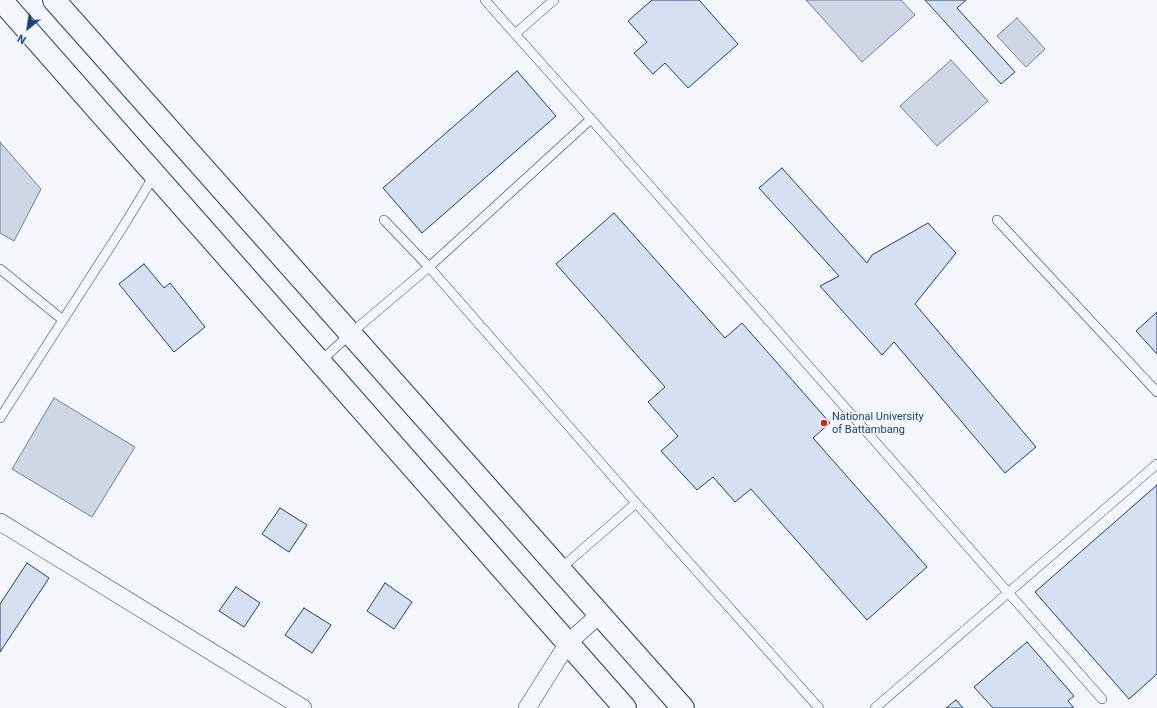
<!DOCTYPE html>
<html>
<head>
<meta charset="utf-8">
<style>
  body { margin:0 }
  #map { position:relative; width:1157px; height:708px; overflow:hidden; background:#f4f7fb; font-family:Roboto,sans-serif }
  canvas { display:block }
  .north { position:absolute; left:8px; top:8px; width:40px; height:40px; -webkit-text-stroke:3px #f4f7fb; paint-order:stroke; rotate:210deg; font-size:11px; font-weight:700; line-height:16px; text-align:center; color:#1d3f73 }
  .north::after { content:''; display:block; margin:auto; width:14px; height:18px; background:#1d3f73; clip-path:polygon(50% 0,100% 100%,50% 72%,0 100%) }
</style>
</head>
<body>
<div id="map">
<canvas width="1157" height="708"></canvas>
<div class="north">N</div>
</div>
<script>
const c = document.querySelector('canvas').getContext('2d');
c.lineJoin = 'round';
function fill(path, color) { c.fillStyle = color; c.fill(path, 'evenodd'); }
const poly = rows => new Path2D(rows.map(r => 'M' + r).join(''));
function strokePath(path, color, width, dash) { c.strokeStyle = color; c.lineWidth = width; c.lineCap = dash ? 'butt' : 'round'; c.setLineDash(dash || []); c.stroke(path); }
function label(font, color, halo, rows, align = 'center') {
  c.font = font + ' Roboto,sans-serif'; c.lineWidth = 3; c.setLineDash([]); c.textBaseline = 'middle'; c.strokeStyle = halo; c.fillStyle = color; for (const [text, x, y, turn = 0] of rows) {
    c.save(); c.translate(x, y); c.rotate((+turn || 0) * Math.PI / 180); c.textAlign = isNaN(turn) ? turn : align; if (halo) c.strokeText(text, 0, 0); c.fillText(text, 0, 0); c.restore();
  }
}
const water = poly([
  [806,0,901,0,915,15,862,62,806,0],
  [1017,18,1045,49,1026,67,997,36,1017,18],
  [951,60,988,101,937,146,900,106,951,60],
  [0,142,41,189,14,241,0,233,0,142],
  [54,398,135,447,92,517,12,469,54,398]
]);
const building = poly([
  [652,0,699,0,738,44,688,88,665,63,653,74,634,53,647,42,628,21,652,0],
  [925,0,966,0,957,8,1015,72,1001,84,925,0],
  [517,71,556,116,422,233,383,188,517,71],
  [782,168,867,263,872,255,928,223,956,253,915,304,1036,447,1005,473,894,342,882,355,820,286,839,276,759,188,782,168],
  [614,213,725,338,742,323,830,423,813,438,927,567,867,620,751,489,735,502,713,477,697,490,661,451,678,436,648,402,665,387,556,264,614,213],
  [144,264,164,288,170,283,205,327,174,352,119,284,144,264],
  [1157,312,1157,354,1136,331,1157,312],
  [1157,485,1157,674,1129,699,1035,592,1157,485],
  [280,508,307,525,289,552,262,534,280,508],
  [27,563,49,578,0,652,0,604,27,563],
  [385,583,412,602,394,629,367,611,385,583],
  [236,587,260,603,244,627,219,611,236,587],
  [304,608,331,625,312,653,285,635,304,608],
  [1027,642,1074,696,1068,701,1074,708,993,708,974,687,1027,642],
  [956,700,963,708,946,708,956,700]
]);
const lane = poly([
  [485,0,515,34],
  [554,0,515,34,591,119],
  [384,220,429,267,636,503,819,708],
  [997,220,1157,392],
  [0,269,63,320],
  [320,362,350,334,429,267,591,119,1102,699],
  [0,418,126,222,155,174],
  [560,569,636,503],
  [875,708,1157,464]
]);
const street = poly([
  [0,522,303,708],
  [527,708,568,643,600,614]
]);
const primary = poly([
  [1,0,625,708],
  [54,0,683,708]
]);
const markers = [
  [824,423,4,"#c62828"]
];
const poiNames = [
  ["National University",832,417],
  ["of Battambang",832,430]
];
fill(water, '#cfd7e4');
strokePath(water, '#687fa3', 1);
fill(building, '#d5e0f0');
strokePath(building, '#1d3f73', 1);
strokePath(lane, '#1d3f73', 10);
strokePath(street, '#1d3f73', 18);
strokePath(primary, '#1d3f73', 24);
strokePath(lane, '#f4f7fb', 9);
strokePath(street, '#f4f7fb', 17);
strokePath(primary, '#f4f7fb', 22);
for (const [x, y, r, color] of markers) { const dot = new Path2D(); dot.arc(x, y, r, 0, 2 * Math.PI); c.fillStyle = color; c.fill(dot); strokePath(dot, '#f4f7fb', 1.5); }
label('11px', '#1d3f73', '#f4f7fb', poiNames, 'left');
</script>
</body>
</html>
